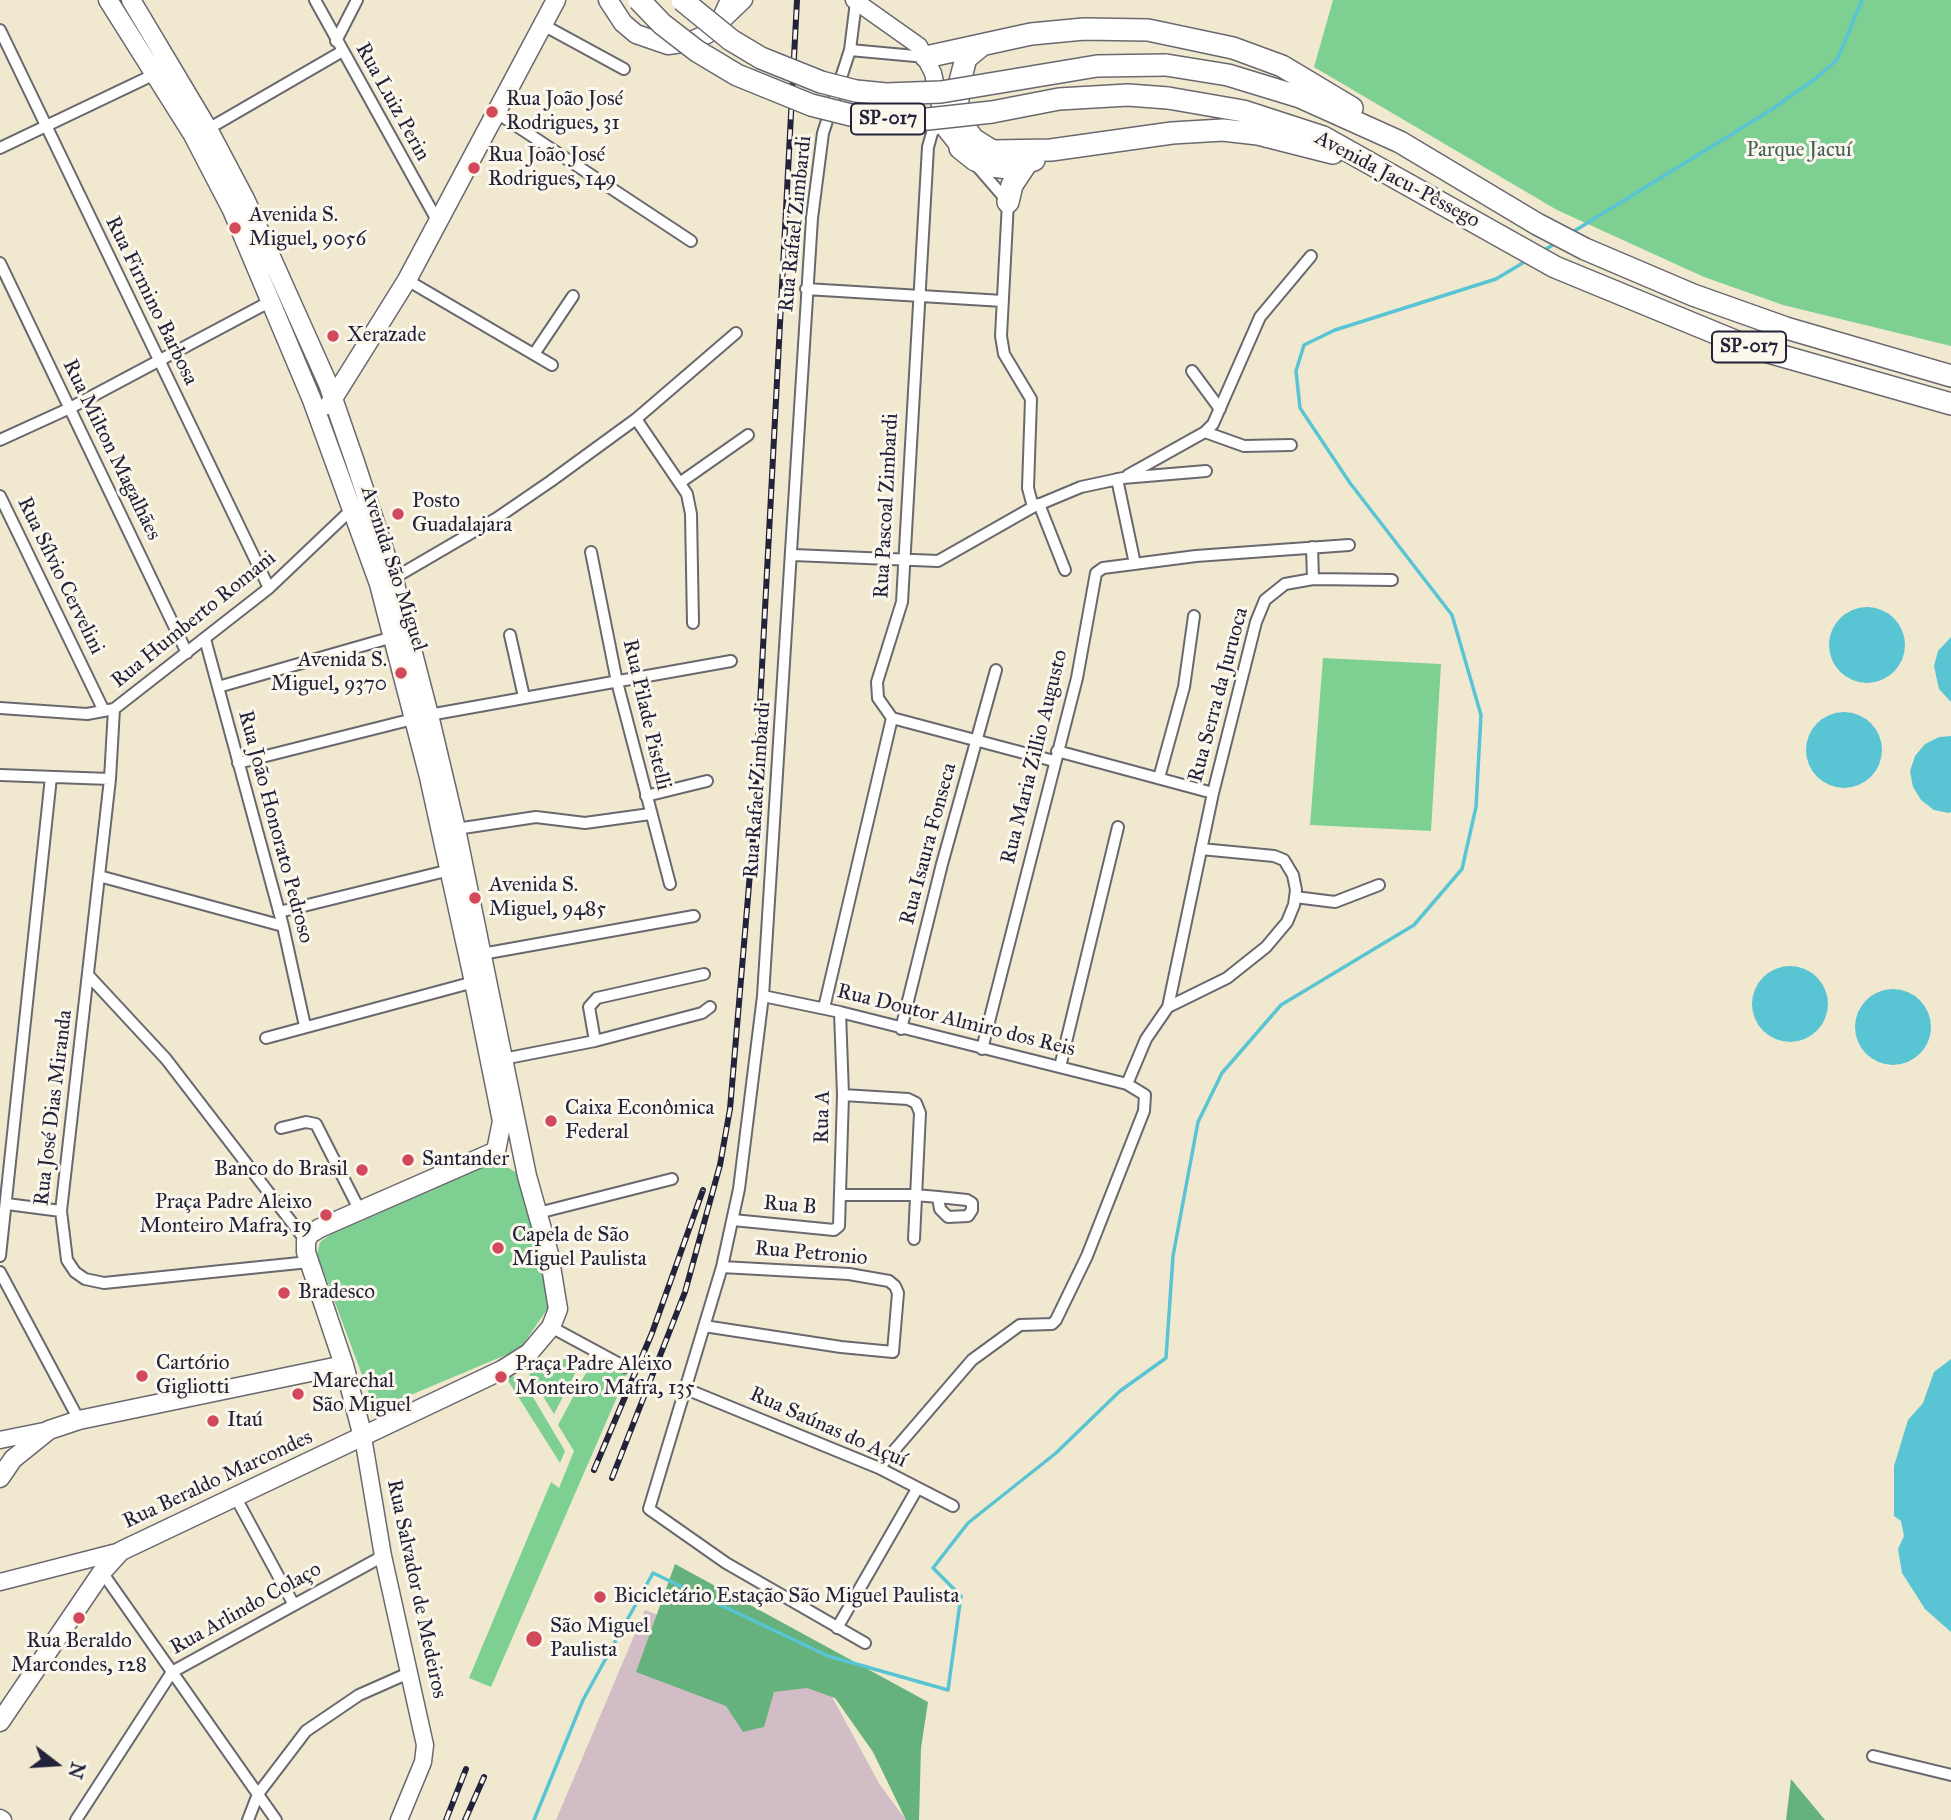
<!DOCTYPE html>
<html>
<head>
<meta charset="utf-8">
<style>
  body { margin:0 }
  #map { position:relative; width:1951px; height:1820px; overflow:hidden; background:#f1e9cf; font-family:"IM FELL Great Primer",serif }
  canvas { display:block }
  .north { position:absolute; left:21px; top:1729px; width:70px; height:70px; -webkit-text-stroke:5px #fbf7ec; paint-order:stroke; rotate:107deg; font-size:19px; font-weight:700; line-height:28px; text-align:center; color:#22223b }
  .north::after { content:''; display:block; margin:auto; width:24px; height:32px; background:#22223b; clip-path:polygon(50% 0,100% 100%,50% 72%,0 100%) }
</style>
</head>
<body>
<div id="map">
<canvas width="1951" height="1820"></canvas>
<div class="north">N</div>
</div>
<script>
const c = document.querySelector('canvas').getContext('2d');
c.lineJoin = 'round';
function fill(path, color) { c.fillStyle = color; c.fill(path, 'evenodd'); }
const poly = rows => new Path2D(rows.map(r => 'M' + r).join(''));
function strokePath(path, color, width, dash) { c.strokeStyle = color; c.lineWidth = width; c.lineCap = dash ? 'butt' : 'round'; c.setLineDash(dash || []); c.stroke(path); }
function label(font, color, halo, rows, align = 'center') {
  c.font = font + ' "IM FELL Great Primer",serif'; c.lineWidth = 6; c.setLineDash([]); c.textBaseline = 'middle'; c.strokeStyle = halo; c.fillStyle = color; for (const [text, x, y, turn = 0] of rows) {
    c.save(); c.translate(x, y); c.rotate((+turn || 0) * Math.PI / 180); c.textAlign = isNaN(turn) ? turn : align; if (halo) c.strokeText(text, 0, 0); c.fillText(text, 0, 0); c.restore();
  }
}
const industrial = poly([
  [645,1610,823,1680,880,1785,906,1820,556,1820]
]);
const green = poly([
  [1333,0,1951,0,1951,346,1783,305,1704,277,1557,210,1314,67],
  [1323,658,1441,664,1431,831,1310,825],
  [497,1161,517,1173,523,1184,551,1288,548,1308,520,1349,375,1410,317,1254,320,1242,330,1235],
  [574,1355,581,1362,554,1414,529,1374],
  [595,1356,627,1374,491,1687,469,1678,551,1482,559,1488,574,1451,558,1425],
  [505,1376,521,1377,565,1451,560,1463]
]);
const forest = poly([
  [675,1564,928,1702,921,1748,919,1820,906,1820,873,1752,835,1698,807,1688,774,1692,764,1727,743,1732,726,1706,636,1672],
  [1791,1779,1825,1820,1786,1820]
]);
const water = poly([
  '1829 645a38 38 0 1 1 76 0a38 38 0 1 1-76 0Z',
  [1951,637,1951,702,1939,689,1934,666,1938,651],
  '1806 750a38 38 0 1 1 76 0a38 38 0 1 1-76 0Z',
  [1951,736,1951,812,1949,813,1934,810,1921,800,1913,787,1910,771,1915,756,1925,744,1939,737],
  '1752 1004a38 38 0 1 1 76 0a38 38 0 1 1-76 0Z',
  '1855 1027a38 38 0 1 1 76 0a38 38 0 1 1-76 0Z',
  [1951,1359,1951,1632,1925,1609,1902,1573,1898,1549,1904,1536,1901,1521,1894,1516,1894,1466,1908,1420,1923,1403,1934,1372]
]);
const stream = poly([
  [1571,233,1771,110,1815,79,1837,60,1862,0],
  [1541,252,1556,243],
  [534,1820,583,1700,653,1573,828,1656,948,1690,961,1596,933,1568,968,1523,1056,1453,1120,1391,1166,1358,1173,1256,1198,1122,1222,1073,1281,1005,1414,925,1462,869,1476,807,1481,715,1452,615,1350,483,1300,408,1296,371,1304,345,1335,330,1496,279,1526,261]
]);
const street = poly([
  [315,0,438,222],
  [856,2,850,50,823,133,812,218,763,996,739,1189,722,1267,649,1509,726,1563,865,1643],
  [545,26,624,69],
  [0,30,269,588],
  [336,41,357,0],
  [850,50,926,57],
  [497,113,691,241],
  [208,129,341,52],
  [0,148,155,74],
  [976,165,1008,202,1001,336,1004,354,1031,399,1028,488,1033,507],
  [0,263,187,653],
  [407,280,552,365],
  [806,289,1003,301],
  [534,354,573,296],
  [1192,371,1220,409],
  [636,419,687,494,691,514,693,623],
  [1205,432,1244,446,1291,445],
  [0,440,70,408,271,301],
  [1128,475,1205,432,1213,424,1260,317,1311,256],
  [1117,479,1135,564],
  [681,482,748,435],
  [0,496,104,711],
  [1039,504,1065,570],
  [1312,547,1313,579],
  [591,552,617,682,670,884],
  [793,555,938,561,1033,507,1081,487,1123,478,1206,471],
  [389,581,497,518,551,481,636,419,736,333],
  [510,635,524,697],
  [205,639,283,926,305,1026],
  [218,687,393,637],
  [0,708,87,714,114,709,269,588,351,510],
  [114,709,110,779,61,1211,67,1260,75,1272,85,1279,104,1283,309,1262],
  [892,718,1054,761],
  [1057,751,1213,793],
  [238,763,429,715,731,661],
  [0,775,110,779],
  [1159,778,1184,687,1194,616],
  [646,796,707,781],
  [456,829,536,817,585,823,650,814],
  [99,876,283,926],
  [1295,897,1335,902,1379,885],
  [279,912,450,870],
  [482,954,694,916],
  [88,975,166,1059,306,1241],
  [763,996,840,1012,1127,1084,1145,1095,1144,1111,1087,1256,1056,1320,1052,1324,1020,1325,972,1360,879,1468],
  [1168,1007,1227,978,1266,947,1287,922,1294,905,1296,890,1293,875,1284,860,1274,856,1201,849],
  [824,1008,892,718,878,698,877,682,902,602,928,147,932,133,942,119],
  [901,1029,942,864,996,670],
  [266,1038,474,982],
  [595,1041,589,1007,597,998,704,974],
  [982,1049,1077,678,1096,573,1103,568,1196,556,1349,545],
  [503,1059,595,1041,702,1013,710,1007],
  [1060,1067,1118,827],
  [1127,1084,1146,1039,1168,1007,1213,793,1256,622,1265,600,1285,584,1313,579,1392,580],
  [843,1095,908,1099,916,1103,920,1113,914,1239],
  [281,1128,306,1122,316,1124,360,1211],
  [840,1195,915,1195,938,1197,967,1200,972,1203,972,1210,968,1216,948,1217,940,1209,938,1197],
  [7,1204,61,1211],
  [538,1213,672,1179],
  [733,1220,834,1230,839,1226,843,1095,840,1012],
  [0,1256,51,777],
  [0,1272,79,1420],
  [704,1326,841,1347,893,1352,898,1293,895,1286,889,1281,849,1274,722,1267],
  [551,1327,625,1367],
  [686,1389,879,1468,953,1506],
  [236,1498,294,1605],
  [102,1572,276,1820],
  [837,1628,917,1489],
  [1873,1756,1951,1775],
  [76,1820,172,1672,383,1556],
  [248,1820,258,1794,306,1731,359,1695,411,1672]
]);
const secondary = poly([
  [854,0,919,46,933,73,945,129,960,148],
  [719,24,744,0],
  [363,1437,383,1556,425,1745,423,1762,399,1820],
  [0,1440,49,1430],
  [0,1582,121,1551],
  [0,1818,3,1820]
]);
const primary = poly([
  [108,0,193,135,232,210,312,400,379,584,429,777,474,982,502,1121,496,1151],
  [608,0,623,23,636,34,668,45,689,42,707,34,719,24,730,0],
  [329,405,407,280,556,0],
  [363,1437,344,1365,306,1252,306,1241,310,1234,320,1228,496,1151],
  [0,1478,13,1459,49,1430,79,1420,344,1365],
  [0,1722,102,1572,121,1551,502,1370,529,1353,551,1327,558,1309,549,1254,527,1176,456,829,429,715,394,580,354,459,328,384,246,201,208,129,131,0]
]);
const highway = poly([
  [982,45,966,58,958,89,958,108,964,126,973,139,992,151,1051,150,1172,133,1223,130,1258,134,1333,153],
  [926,57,1031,34,1084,29,1148,30,1233,48,1282,66,1352,108],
  [1166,65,1228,75,1300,97,1400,142,1537,224,1585,249,1693,295,1786,328,1951,376],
  [1168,98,1243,111,1323,137,1555,267,1747,346,1951,404],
  [960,148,975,160,992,166,1008,168,1034,160],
  [1008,202,1012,185,1026,164]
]);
const rail = poly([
  [594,1470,652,1333,703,1190],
  [612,1478,685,1292,720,1165,730,1109,753,838,797,0],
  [446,1820,466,1769],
  [465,1820,484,1777]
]);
const highwayBridge = poly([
  [639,0,662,24,697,51,737,75,811,105,851,115,928,119,992,112,1059,99,1128,95,1168,98],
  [682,0,731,40,761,58,821,82,856,91,886,94,941,92,1097,66,1166,65]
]);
const markers = [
  [492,112,7,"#d1495b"],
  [474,168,7,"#d1495b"],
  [235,228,7,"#d1495b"],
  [333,336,7,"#d1495b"],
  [398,514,7,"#d1495b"],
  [401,673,7,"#d1495b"],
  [475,898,7,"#d1495b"],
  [551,1121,7,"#d1495b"],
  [408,1160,7,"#d1495b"],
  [362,1170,7,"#d1495b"],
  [326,1215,7,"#d1495b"],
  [498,1248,7,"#d1495b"],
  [284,1293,7,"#d1495b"],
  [142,1376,7,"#d1495b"],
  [501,1377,7,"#d1495b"],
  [298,1394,7,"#d1495b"],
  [213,1421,7,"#d1495b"],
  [600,1597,7,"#d1495b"],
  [79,1618,7,"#d1495b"],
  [534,1639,9,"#d1495b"]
];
const shields = [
  [888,119,74],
  [1749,347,74]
];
const shieldNames = [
  ["SP-017",888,119],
  ["SP-017",1749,347]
];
const poiNames = [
  ["Rua João José",506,100],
  ["Rodrigues, 31",506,124],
  ["Rua João José",488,156],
  ["Rodrigues, 149",488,180],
  ["Avenida S.",249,216],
  ["Miguel, 9056",249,240],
  ["Xerazade",347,336],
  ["Posto",412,502],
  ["Guadalajara",412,526],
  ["Avenida S.",387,661,"right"],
  ["Miguel, 9370",387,685,"right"],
  ["Avenida S.",489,886],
  ["Miguel, 9485",489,910],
  ["Caixa Econômica",565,1109],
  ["Federal",565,1133],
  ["Santander",422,1160],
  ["Banco do Brasil",348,1170,"right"],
  ["Praça Padre Aleixo",312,1203,"right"],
  ["Monteiro Mafra, 19",312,1227,"right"],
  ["Capela de São",512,1236],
  ["Miguel Paulista",512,1260],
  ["Bradesco",298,1293],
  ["Cartório",156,1364],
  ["Gigliotti",156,1388],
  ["Praça Padre Aleixo",515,1365],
  ["Monteiro Mafra, 135",515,1389],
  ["Marechal",312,1382],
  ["São Miguel",312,1406],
  ["Itaú",227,1421],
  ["Bicicletário Estação São Miguel Paulista",614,1597],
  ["São Miguel",550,1627],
  ["Paulista",550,1651],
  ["Rua Beraldo",79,1642,"center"],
  ["Marcondes, 128",79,1666,"center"]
];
const streetNames = [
  ["Rua Luiz Perin",392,102,61],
  ["Avenida Jacu-Pêssego",1397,180,28],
  ["Rua Rafael Zimbardi",796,224,-84],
  ["Rua Firmino Barbosa",151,301,64],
  ["Rua Milton Magalhães",111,450,64],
  ["Rua Pascoal Zimbardi",887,506,-87],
  ["Avenida São Miguel",393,569,72],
  ["Rua Sílvio Cervelini",60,576,64],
  ["Rua Humberto Romani",194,620,-39],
  ["Rua Serra da Juruoca",1219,695,-75],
  ["Rua Pilade Pistelli",646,715,77],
  ["Rua Maria Zillio Augusto",1035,757,-76],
  ["Rua Rafael Zimbardi",758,790,-86],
  ["Rua João Honorato Pedroso",275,827,75],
  ["Rua Isaura Fonseca",929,844,-75],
  ["Rua Doutor Almiro dos Reis",956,1021,14],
  ["Rua José Dias Miranda",54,1108,-83],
  ["Rua A",823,1117,-89],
  ["Rua B",790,1206,5],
  ["Rua Petronio",811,1254,5],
  ["Rua Saúnas do Açuí",828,1428,24],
  ["Rua Beraldo Marcondes",218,1480,-25],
  ["Rua Salvador de Medeiros",416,1589,78],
  ["Rua Arlindo Colaço",246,1609,-29]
];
const parkNames = [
  ["Parque Jacuí",1799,151]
];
fill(industrial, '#d2bdc7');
fill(green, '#7ed092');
fill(forest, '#66b27c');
fill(water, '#59c4d4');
strokePath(stream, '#59c4d4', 3.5);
strokePath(street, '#6a686f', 14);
strokePath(secondary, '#6a686f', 19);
strokePath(primary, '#6a686f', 21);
strokePath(highway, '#6a686f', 24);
strokePath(street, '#fff', 10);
strokePath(secondary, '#fff', 16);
strokePath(primary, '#fff', 18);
strokePath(highway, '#fff', 21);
strokePath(rail, '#22223b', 6);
strokePath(rail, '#fbf7ec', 3.5, [10]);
strokePath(highwayBridge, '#6a686f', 24, []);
strokePath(highwayBridge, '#fff', 21);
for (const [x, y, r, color] of markers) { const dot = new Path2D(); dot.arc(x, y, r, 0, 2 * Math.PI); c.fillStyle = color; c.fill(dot); strokePath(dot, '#fbf7ec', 2.5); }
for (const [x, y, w] of shields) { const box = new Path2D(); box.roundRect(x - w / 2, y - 15.5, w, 31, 5); c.fillStyle = '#fbf7ec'; c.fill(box); strokePath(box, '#22223b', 2); }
label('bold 19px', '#22223b', null, shieldNames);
label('21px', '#22223b', '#fbf7ec', poiNames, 'left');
label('21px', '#22223b', '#fbf7ec', streetNames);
label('21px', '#425f59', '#fbf7ec', parkNames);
</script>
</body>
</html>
